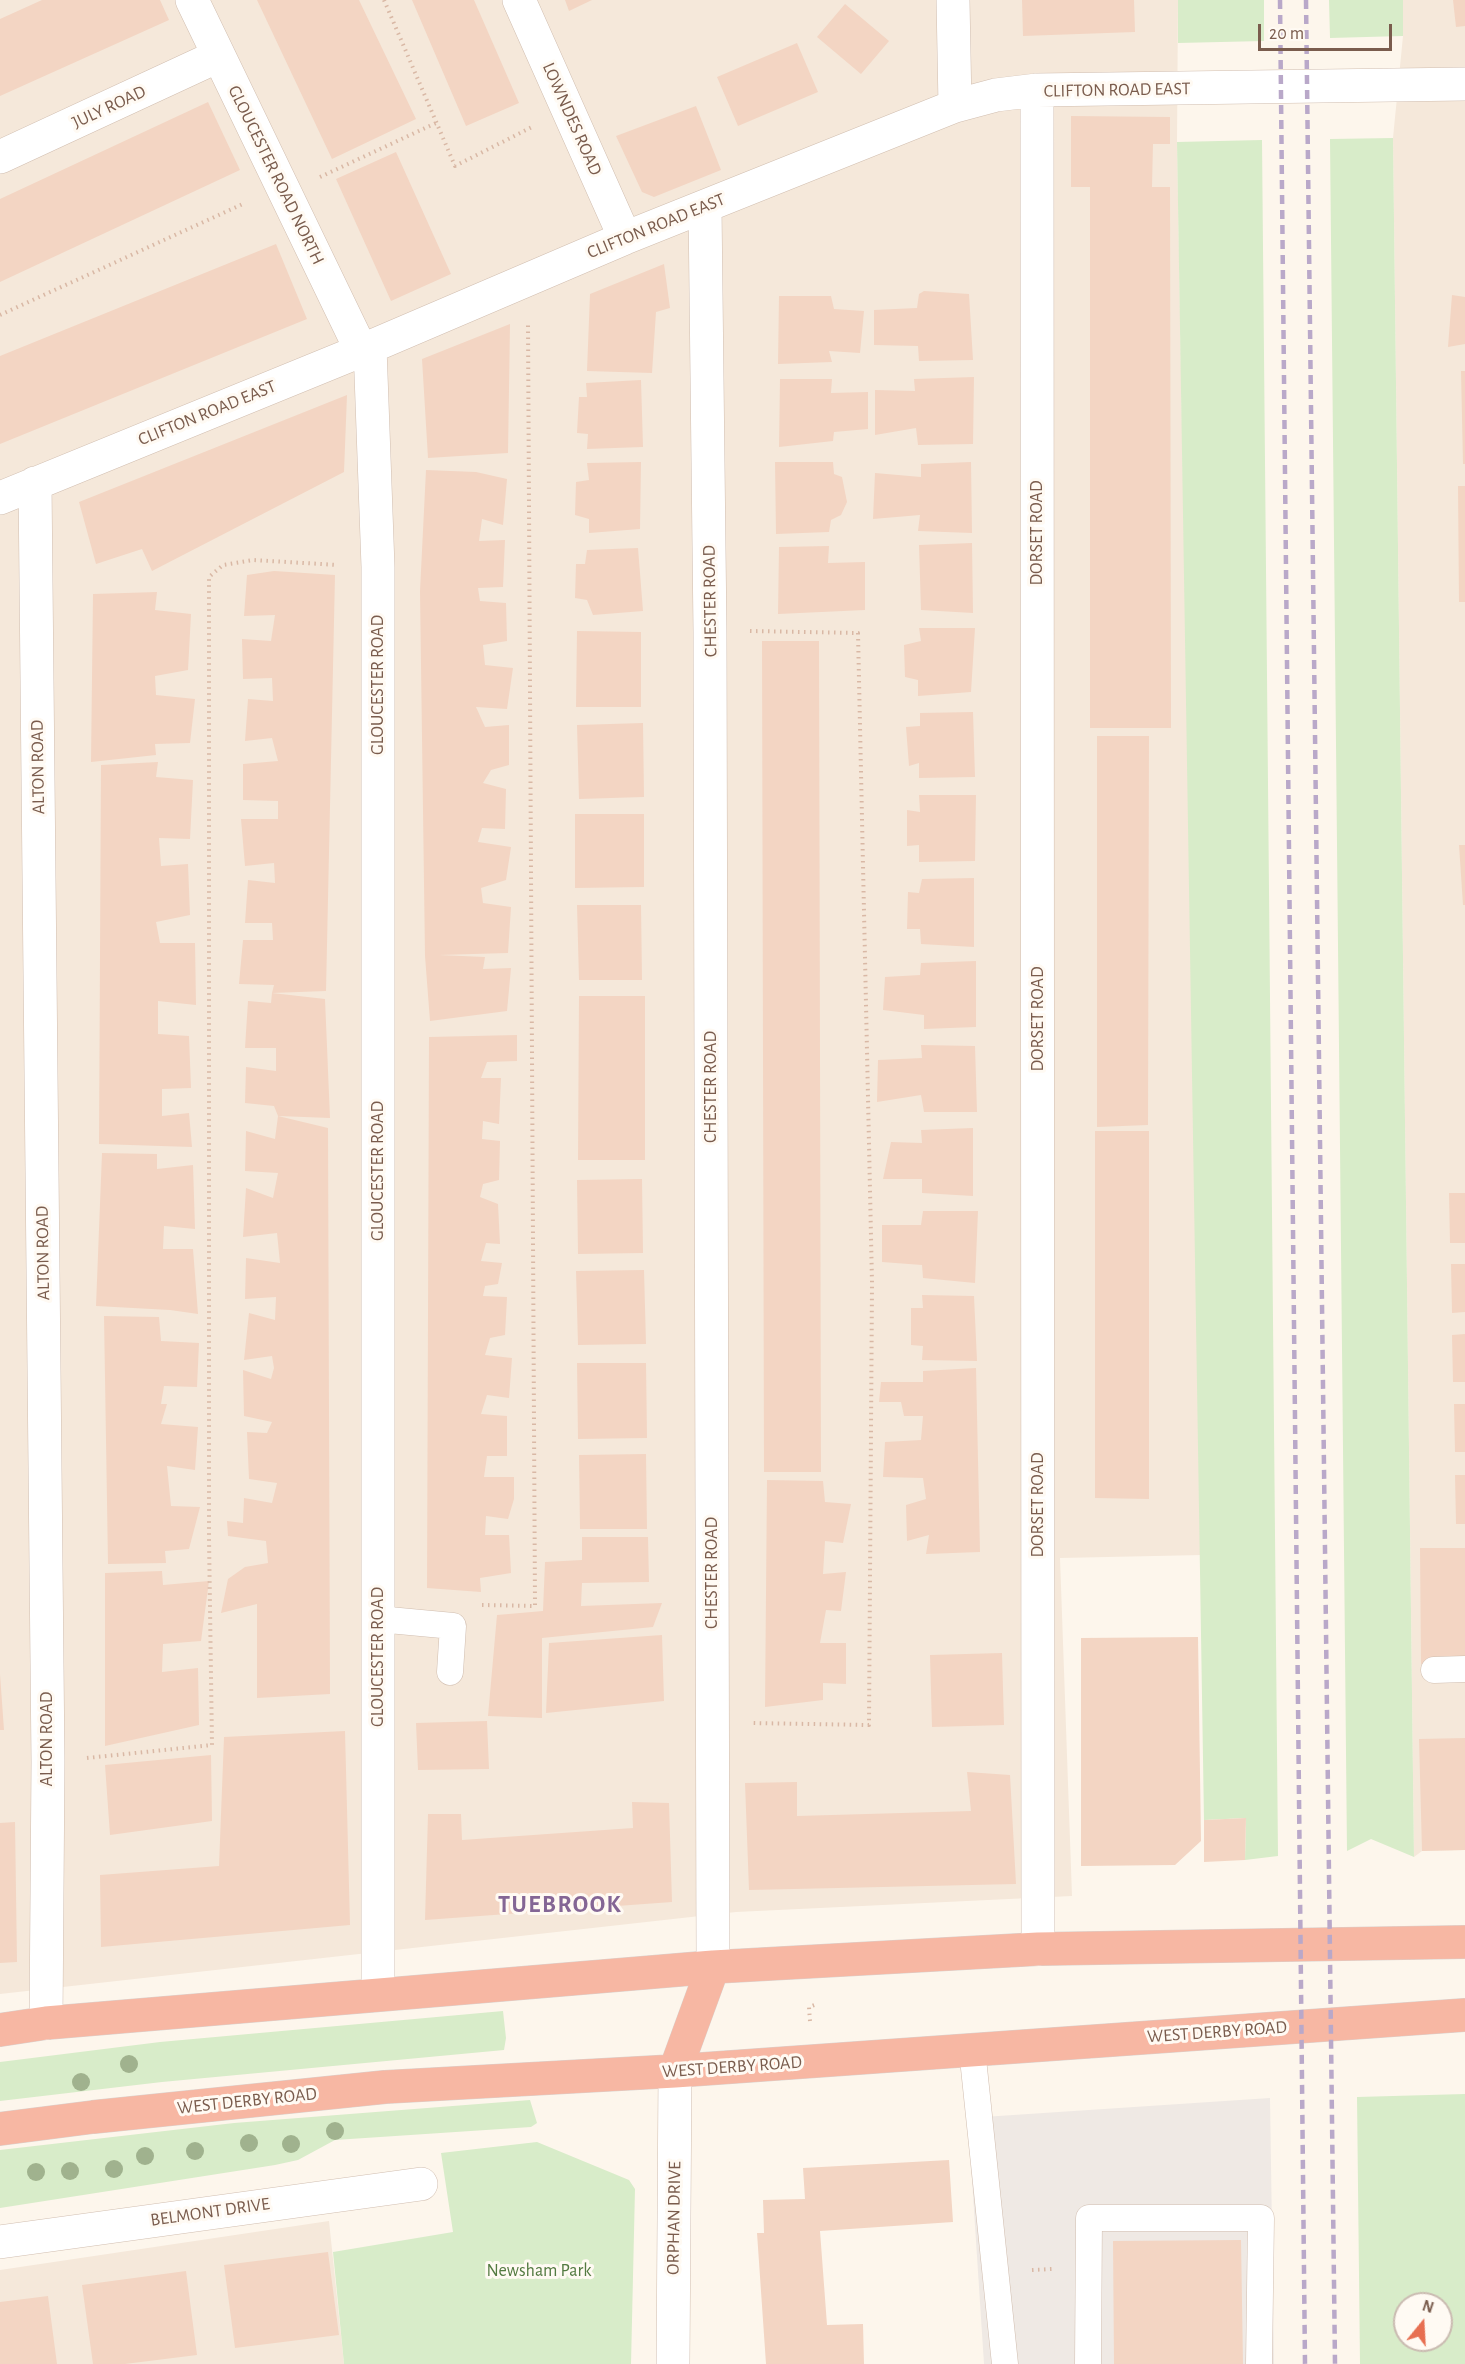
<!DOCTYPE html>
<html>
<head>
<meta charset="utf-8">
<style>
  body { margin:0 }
  #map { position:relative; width:1465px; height:2364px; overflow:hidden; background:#fdf6ec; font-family:"Alegreya Sans",sans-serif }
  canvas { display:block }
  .north { position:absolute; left:1393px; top:2292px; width:60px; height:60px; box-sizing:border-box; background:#fffaf3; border:2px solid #cabbb1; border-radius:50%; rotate:18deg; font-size:16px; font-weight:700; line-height:24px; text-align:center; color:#7a5c4d }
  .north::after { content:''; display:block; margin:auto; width:21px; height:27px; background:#e76f51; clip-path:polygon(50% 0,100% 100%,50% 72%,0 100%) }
  .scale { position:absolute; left:1258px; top:24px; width:134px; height:27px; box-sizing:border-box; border:3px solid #7a5c4d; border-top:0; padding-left:8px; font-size:18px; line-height:21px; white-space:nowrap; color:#7a5c4d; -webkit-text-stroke:4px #fffaf3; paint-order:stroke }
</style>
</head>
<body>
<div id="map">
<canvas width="1465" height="2364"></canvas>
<div class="north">N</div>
<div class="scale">20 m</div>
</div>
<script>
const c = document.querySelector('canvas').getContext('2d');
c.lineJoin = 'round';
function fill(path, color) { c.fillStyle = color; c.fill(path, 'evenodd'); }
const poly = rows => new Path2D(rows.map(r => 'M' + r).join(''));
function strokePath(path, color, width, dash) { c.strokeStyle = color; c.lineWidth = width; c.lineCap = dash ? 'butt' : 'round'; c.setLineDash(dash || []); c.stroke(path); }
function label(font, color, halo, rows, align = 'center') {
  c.font = font + ' "Alegreya Sans",sans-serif'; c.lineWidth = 6; c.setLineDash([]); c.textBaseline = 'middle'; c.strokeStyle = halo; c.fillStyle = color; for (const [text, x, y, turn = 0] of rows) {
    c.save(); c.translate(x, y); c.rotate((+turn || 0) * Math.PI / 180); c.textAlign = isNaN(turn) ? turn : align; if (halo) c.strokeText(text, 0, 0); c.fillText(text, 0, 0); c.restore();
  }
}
const residential = poly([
  [0,0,1178,0,1177,142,1202,1555,1060,1558,1072,1896,736,1912,0,1994],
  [1403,0,1465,0,1465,1850,1422,1851,1414,1857,1393,138,1403,36],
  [329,2221,344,2364,0,2364,0,2270]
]);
const industrial = poly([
  [1270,2098,1274,2364,984,2364,968,2118]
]);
const green = poly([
  [1178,0,1264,0,1264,41,1178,43],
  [1329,0,1403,0,1403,36,1330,38],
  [1393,138,1414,1857,1371,1839,1347,1851,1330,139],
  [1262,140,1278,1856,1245,1860,1246,1818,1204,1820,1177,142],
  [503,2011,506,2038,504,2050,162,2082,0,2101,0,2062,160,2042],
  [1465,2094,1465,2364,1360,2364,1357,2097],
  [1405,2304,1441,2304,1441,2340,1405,2340],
  [530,2100,537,2123,531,2127,335,2140,298,2160,275,2165,0,2208,0,2150,234,2123],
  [537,2142,629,2180,635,2189,631,2364,344,2364,333,2252,453,2232,441,2153]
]);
const building = poly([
  [42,0,160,0,169,20,0,96,0,19],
  [257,0,359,0,416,119,332,159],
  [412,0,474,0,519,103,466,126],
  [565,0,592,0,569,11],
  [1022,0,1134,0,1135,32,1023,36],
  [1453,0,1465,0,1465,26,1456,27],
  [845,4,889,41,861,74,817,37],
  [797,43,818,92,738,126,717,77],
  [208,102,240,170,0,282,0,199],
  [696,106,721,170,654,197,642,192,616,136],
  [1071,116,1170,117,1170,144,1153,144,1152,187,1170,187,1171,728,1090,728,1090,187,1071,187],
  [396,152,451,274,391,301,336,179],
  [276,244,307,319,0,444,0,356],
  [664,264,670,308,656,312,652,373,587,371,590,294],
  [924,291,969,294,973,360,919,361,918,346,874,345,874,310,917,308,919,294],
  [1452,295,1465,297,1465,344,1448,347],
  [779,296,831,296,834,309,864,311,860,353,829,351,832,362,778,364],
  [510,324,508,453,428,458,422,359],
  [1461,371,1465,371,1465,464,1463,464],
  [974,377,973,444,918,445,916,428,875,435,875,390,915,391,914,379],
  [780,379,832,379,831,393,868,392,868,429,834,432,833,441,779,447],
  [641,380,643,447,587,449,588,434,577,433,579,397,587,397,586,383],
  [347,395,344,472,152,571,142,549,96,564,79,502],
  [641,462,640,529,589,533,589,519,575,515,576,482,589,480,587,463],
  [775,462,833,462,834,474,842,477,847,502,841,515,831,520,829,532,776,534],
  [971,462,972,533,918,531,920,515,873,519,875,473,921,477,921,464],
  [426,470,476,472,507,479,503,525,482,519,479,541,505,540,503,587,478,588,480,601,506,603,507,641,483,645,485,665,513,668,507,709,476,707,485,727,509,725,509,765,491,770,483,783,506,789,505,829,482,828,478,842,511,847,506,880,481,888,483,903,511,907,508,953,439,955,485,957,483,969,511,968,507,1011,430,1021,425,956,420,591],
  [1458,486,1465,486,1465,602,1459,602],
  [972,543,973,613,921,610,919,545],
  [829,546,828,563,865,562,865,610,778,614,779,547],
  [638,548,643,611,593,615,587,600,575,598,576,564,585,564,587,550],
  [274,571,335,575,326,991,272,993,325,999,330,1118,278,1116,328,1128,330,1694,257,1698,257,1604,221,1613,228,1579,245,1567,268,1563,266,1541,228,1536,227,1521,243,1523,244,1498,272,1503,277,1483,249,1479,247,1432,267,1433,272,1422,244,1416,243,1370,271,1379,274,1368,272,1356,244,1360,249,1313,275,1320,276,1297,245,1299,246,1258,280,1263,277,1233,243,1237,246,1188,273,1198,278,1173,245,1171,246,1131,275,1139,278,1116,274,1106,245,1103,246,1067,276,1071,276,1048,245,1048,248,1001,271,1003,272,993,274,985,239,984,243,940,273,940,272,923,245,923,248,880,275,883,274,863,245,866,241,819,278,819,278,801,243,800,243,764,278,761,272,738,245,741,248,699,273,701,272,678,243,679,242,639,271,641,275,615,244,616,247,575],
  [157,592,155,610,191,614,188,670,155,676,156,695,195,699,190,743,155,744,156,755,91,762,93,594],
  [919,628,975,628,971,692,918,696,918,680,905,677,904,645,921,641],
  [577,631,641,632,641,707,576,707],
  [762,641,819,641,821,1472,764,1472],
  [973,712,975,777,919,778,919,763,909,766,906,727,920,726,920,713],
  [643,723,644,797,579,799,577,725],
  [1097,736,1149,736,1148,1125,1097,1127],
  [158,762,156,777,193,780,190,839,159,838,161,866,188,864,190,915,156,922,160,943,195,943,196,1005,158,1001,158,1034,189,1036,191,1088,162,1089,162,1116,189,1113,192,1147,99,1144,101,765],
  [919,795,976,795,975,861,919,862,919,845,907,846,907,810,920,812],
  [575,814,644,814,644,887,575,888],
  [1459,845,1465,845,1465,905,1463,905],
  [974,878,974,947,921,944,920,929,907,929,908,892,919,893,922,879],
  [577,905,641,905,642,980,579,980],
  [976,961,976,1027,924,1029,924,1015,883,1010,885,977,920,975,921,963],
  [579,996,645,996,645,1160,578,1160],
  [517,1035,517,1061,487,1062,481,1078,501,1078,499,1124,483,1121,482,1139,500,1141,499,1180,483,1184,480,1197,498,1204,500,1244,486,1243,481,1261,502,1263,498,1284,485,1286,483,1296,507,1297,505,1335,490,1338,485,1355,512,1358,509,1398,487,1395,481,1414,507,1416,507,1456,487,1456,484,1477,514,1477,514,1499,508,1519,486,1516,485,1535,509,1535,511,1573,480,1578,481,1592,427,1588,429,1037],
  [921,1045,975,1046,977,1112,924,1112,921,1095,877,1102,878,1060,922,1058],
  [973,1128,973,1196,922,1193,922,1179,883,1179,891,1142,922,1143,921,1130],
  [1095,1131,1149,1131,1149,1499,1095,1498],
  [102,1153,157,1154,157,1169,193,1165,195,1229,164,1226,163,1249,193,1249,198,1314,170,1310,96,1306],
  [642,1179,643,1253,578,1254,577,1180],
  [1449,1193,1465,1193,1465,1243,1450,1243],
  [923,1211,978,1211,975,1283,923,1278,922,1265,882,1262,882,1225,921,1225],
  [1451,1264,1465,1264,1465,1312,1452,1313],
  [644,1270,646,1344,578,1345,576,1271],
  [922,1295,974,1296,977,1361,922,1360,923,1346,911,1345,911,1308,923,1308],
  [104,1316,159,1317,161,1341,199,1343,197,1387,164,1386,161,1404,167,1404,161,1424,198,1427,195,1470,167,1466,171,1506,200,1507,189,1549,165,1551,166,1563,108,1564],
  [1465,1334,1465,1382,1453,1382,1452,1335],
  [577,1363,646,1363,647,1438,578,1439],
  [976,1368,980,1552,926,1554,929,1535,907,1541,906,1505,926,1499,923,1478,883,1477,885,1442,921,1440,923,1416,904,1416,901,1402,879,1402,881,1382,923,1382,923,1371],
  [1454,1404,1465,1404,1465,1452,1455,1452],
  [646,1454,647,1529,580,1529,579,1455],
  [1455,1475,1465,1475,1465,1524,1456,1524],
  [767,1480,823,1481,825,1502,851,1504,843,1543,825,1541,823,1574,846,1572,841,1611,826,1610,820,1643,846,1643,846,1684,823,1683,823,1700,765,1707],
  [582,1537,648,1537,649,1582,582,1583,581,1606,662,1603,653,1627,542,1638,542,1718,488,1716,497,1615,543,1611,545,1562,582,1560],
  [1420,1548,1465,1548,1465,1662,1421,1664],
  [162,1571,163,1585,209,1581,201,1641,163,1644,162,1672,198,1668,199,1725,105,1746,105,1573],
  [662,1635,664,1701,546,1713,549,1643],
  [1198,1637,1201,1841,1175,1865,1081,1866,1081,1638],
  [1002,1653,1004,1725,932,1727,930,1655],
  [0,1674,4,1730,0,1730],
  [487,1721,489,1769,418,1770,416,1723],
  [345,1731,350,1925,101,1947,100,1875,219,1866,224,1737],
  [1465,1738,1465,1850,1422,1851,1419,1739],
  [211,1755,212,1821,110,1835,105,1765],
  [967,1772,1010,1775,1016,1884,749,1890,745,1783,797,1782,797,1816,971,1811],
  [632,1802,669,1803,672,1902,425,1920,428,1814,461,1814,462,1840,633,1828],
  [1246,1818,1245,1860,1204,1862,1204,1820],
  [15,1822,17,1962,0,1963,0,1823],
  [949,2160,953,2222,820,2231,827,2325,863,2324,864,2364,766,2364,757,2233,764,2233,763,2200,805,2199,803,2168],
  [1241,2240,1243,2364,1114,2364,1113,2241],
  [328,2252,339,2335,235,2348,224,2265],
  [186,2271,197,2355,125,2364,93,2364,82,2285],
  [48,2296,57,2364,0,2364,0,2302]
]);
const path = poly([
  [384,0,455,166,532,127],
  [320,177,436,123],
  [0,315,245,203],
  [750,631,858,633,872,1283,869,1725,750,1723],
  [482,1605,535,1606,528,322],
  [87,1758,212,1745,209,1538,209,577,223,565,253,560,338,565],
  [810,2021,809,2007,817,2004],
  [1032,2270,1052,2269]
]);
const lane = poly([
  [378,1619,453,1626,450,1672],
  [1434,1670,1465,1669],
  [972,2049,1005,2364],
  [1088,2364,1089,2218,1261,2218,1259,2364]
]);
const street = poly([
  [192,0,361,350],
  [519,0,625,238],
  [953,0,955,106],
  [1037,90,1038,1949],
  [0,157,218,56],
  [705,207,710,632,713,1967],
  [370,347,378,567,378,1994],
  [35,483,48,1762,46,2023],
  [0,498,370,347,625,238,955,106,996,95,1037,90,1465,84],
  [0,2242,421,2184],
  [673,2364,675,2071]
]);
const highway = poly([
  [0,2030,46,2023,713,1967,1038,1949,1465,1942],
  [675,2071,713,1967],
  [0,2129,93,2117,385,2087,675,2071,1465,2015]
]);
const rail = poly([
  [1280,0,1305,2364],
  [1306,0,1335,2364]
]);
const trees = [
  [129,2064],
  [81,2082],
  [335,2131],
  [249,2143],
  [291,2144],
  [195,2151],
  [145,2156],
  [114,2169],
  [70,2171],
  [36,2172]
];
const streetNames = [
  ["CLIFTON ROAD EAST",1117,90,-1],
  ["JULY ROAD",109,107,-25],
  ["LOWNDES ROAD",572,119,66],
  ["GLOUCESTER ROAD NORTH",276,175,64],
  ["CLIFTON ROAD EAST",656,226,-22],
  ["CLIFTON ROAD EAST",207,413,-22],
  ["DORSET ROAD",1037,533,-90],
  ["CHESTER ROAD",710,601,-91],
  ["GLOUCESTER ROAD",378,685,-90],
  ["ALTON ROAD",38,767,-91],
  ["DORSET ROAD",1038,1019,-90],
  ["CHESTER ROAD",711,1087,-90],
  ["GLOUCESTER ROAD",378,1171,-90],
  ["ALTON ROAD",43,1253,-91],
  ["DORSET ROAD",1038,1505,-90],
  ["CHESTER ROAD",712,1573,-90],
  ["GLOUCESTER ROAD",378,1657,-90],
  ["ALTON ROAD",47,1739,-90],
  ["WEST DERBY ROAD",1217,2032,-4],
  ["WEST DERBY ROAD",732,2067,-4],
  ["WEST DERBY ROAD",247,2101,-6],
  ["BELMONT DRIVE",210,2212,-8],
  ["ORPHAN DRIVE",674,2218,-89]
];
const parkNames = [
  ["Newsham Park",539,2271]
];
const districtNames = [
  ["TUEBROOK",560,1905]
];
fill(residential, '#f5e8da');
fill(industrial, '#efe9e4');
fill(green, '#d8ecc9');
fill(building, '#f3d5c3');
strokePath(lane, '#d1beb0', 27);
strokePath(street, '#d1beb0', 34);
strokePath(highway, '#dad1cd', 34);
strokePath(path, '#d9b8a5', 4, [1.5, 4.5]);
strokePath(lane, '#fff', 26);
strokePath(street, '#fff', 33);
strokePath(highway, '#f7b7a3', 33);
strokePath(rail, '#b9a8c9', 4.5, [9, 6]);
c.fillStyle = '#a0b28e';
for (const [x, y] of trees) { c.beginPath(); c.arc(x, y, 9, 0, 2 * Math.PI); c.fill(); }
label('18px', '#7a5c4d', '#fffaf3', streetNames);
label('18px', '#537a41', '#fffaf3', parkNames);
c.letterSpacing = '1.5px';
label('bold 24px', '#846695', '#fffaf3', districtNames);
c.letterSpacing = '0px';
</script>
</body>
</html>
